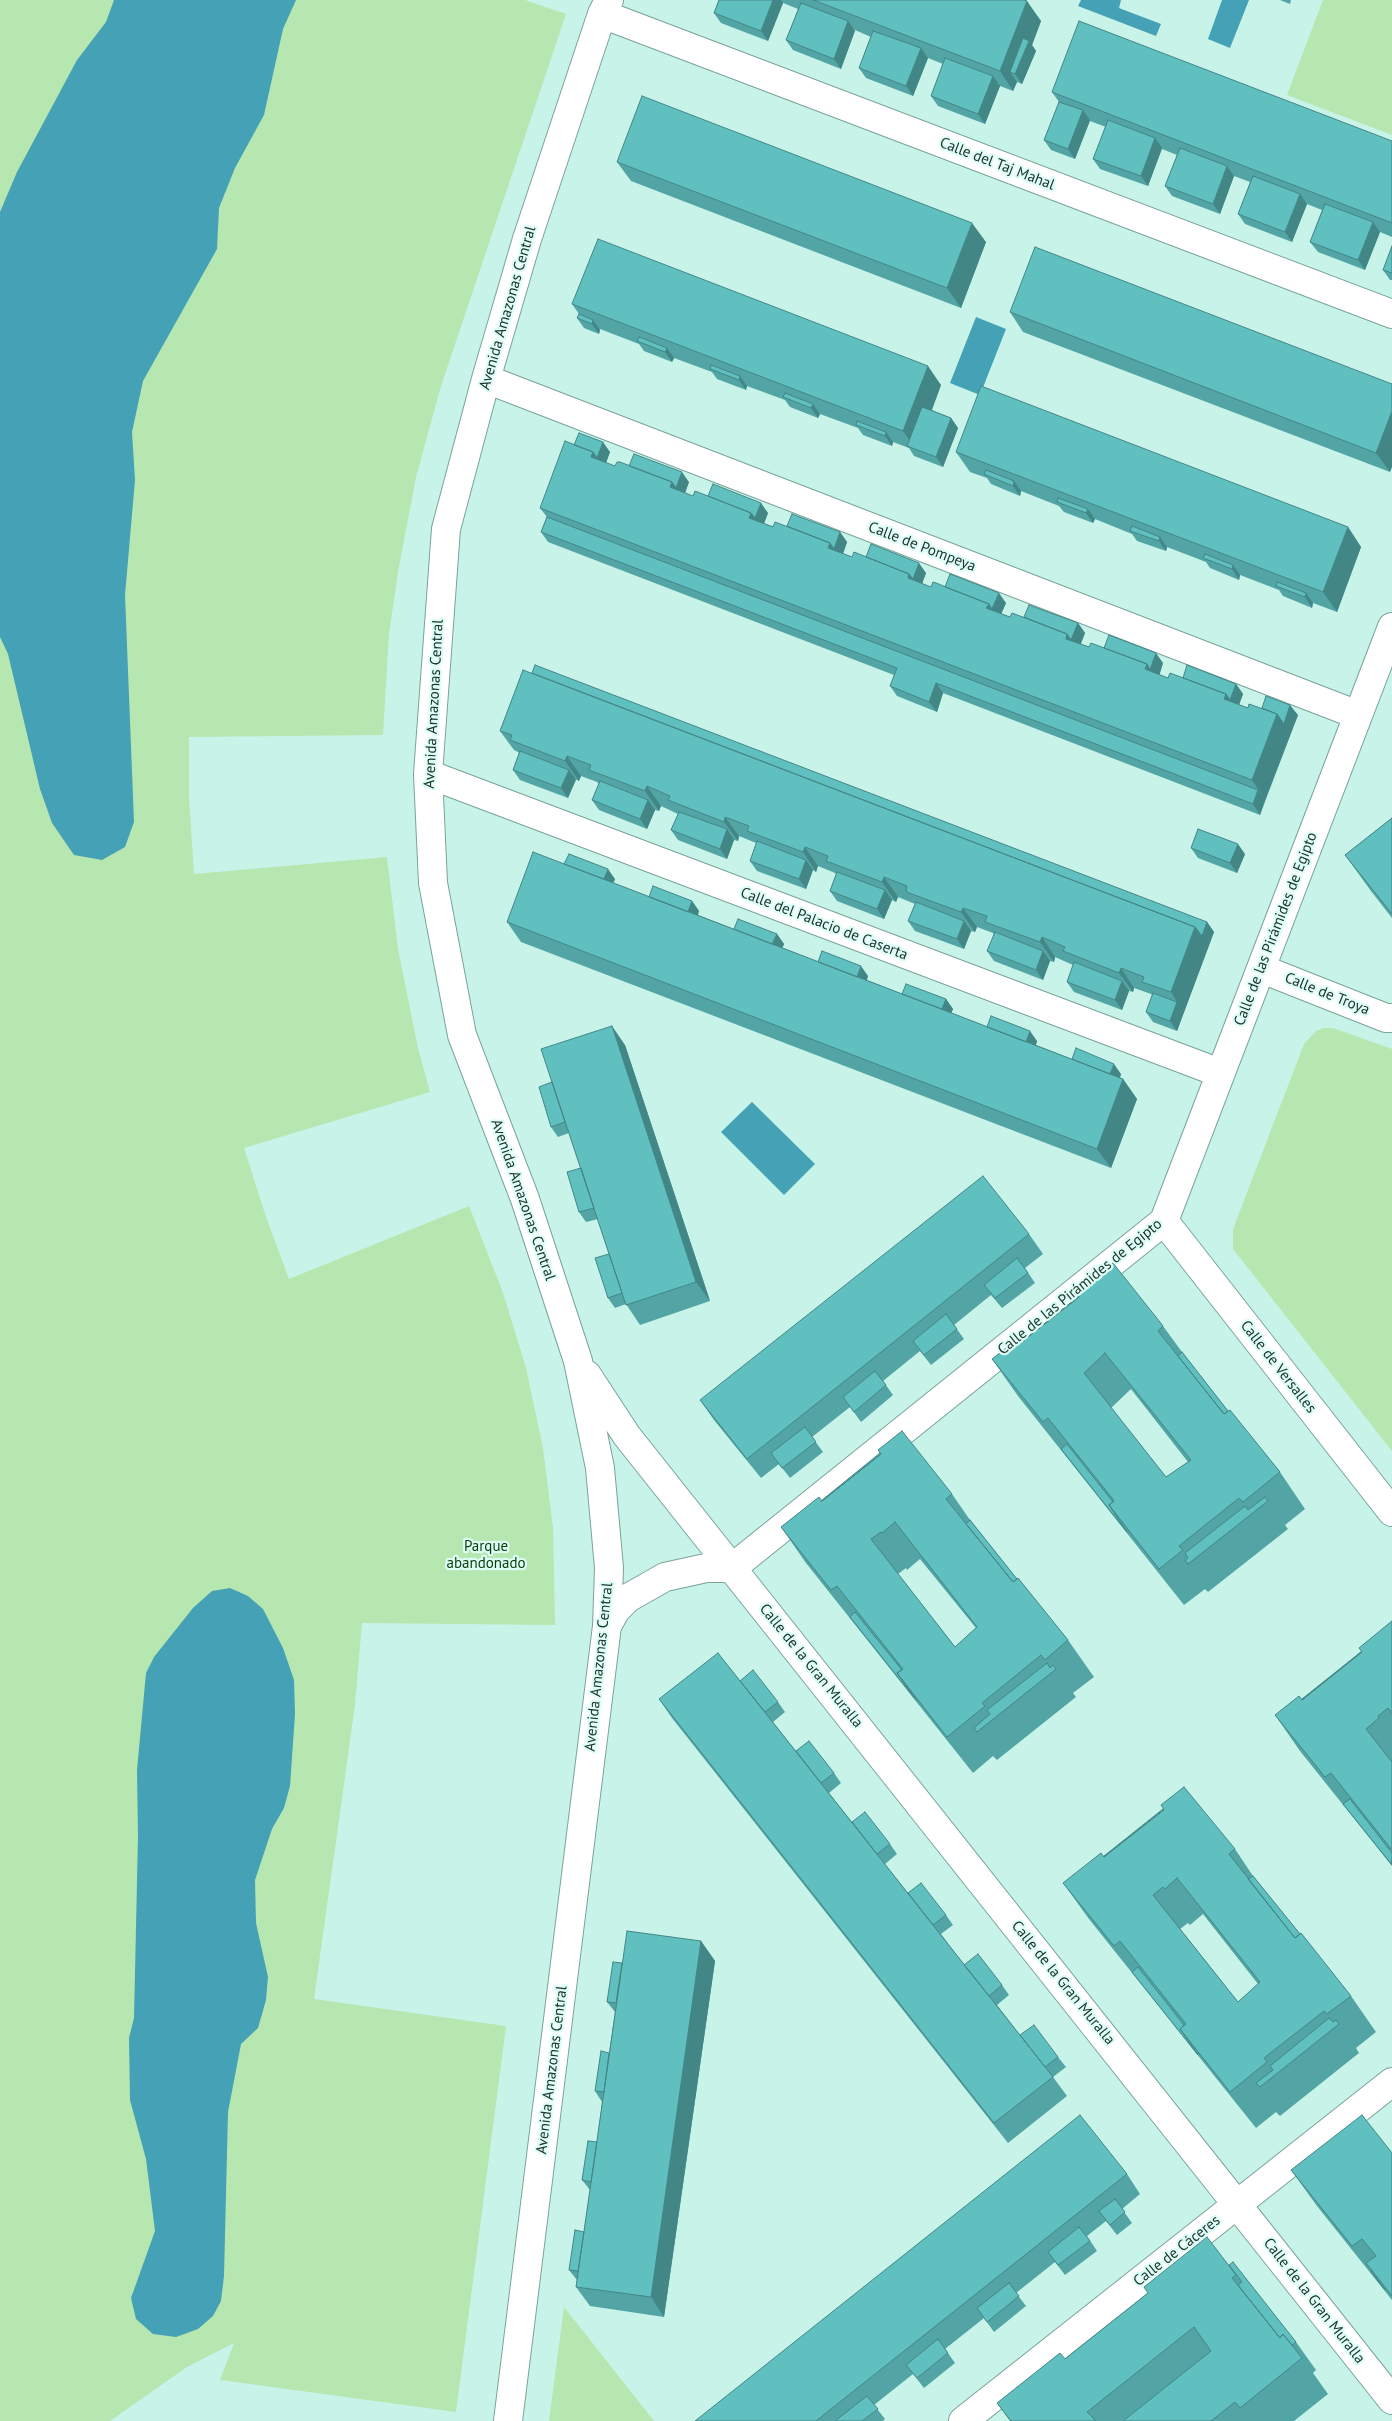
<!DOCTYPE html>
<html>
<head>
<meta charset="utf-8">
<style>
  body { margin:0 }
  canvas { display:block; background:#c8f3e8 }
</style>
</head>
<body>
<canvas width="1392" height="2421"></canvas>
<script>
const c = document.querySelector('canvas').getContext('2d');
c.lineJoin = 'round';
function fill(path, color) { c.fillStyle = color; c.fill(path, 'evenodd'); }
const poly = rows => new Path2D(rows.map(r => 'M' + r).join(''));
function strokePath(path, color, width, dash) { c.strokeStyle = color; c.lineWidth = width; c.lineCap = dash ? 'butt' : 'round'; c.setLineDash(dash || []); c.stroke(path); }
function label(font, color, halo, rows, align = 'center') {
  c.font = font + ' "PT Sans",sans-serif'; c.lineWidth = 4.5; c.setLineDash([]); c.textBaseline = 'middle'; c.strokeStyle = halo; c.fillStyle = color; for (const [text, x, y, turn = 0] of rows) {
    c.save(); c.translate(x, y); c.rotate((+turn || 0) * Math.PI / 180); c.textAlign = isNaN(turn) ? turn : align; if (halo) c.strokeText(text, 0, 0); c.fillText(text, 0, 0); c.restore();
  }
}
const green = poly([
  [0,0,525,0,566,14,441,386,416,477,398,572,389,633,383,735,189,737,189,796,194,874,387,857,398,949,418,1048,430,1092,244,1148,266,1217,289,1279,469,1206,502,1290,516,1335,526,1368,543,1448,553,1528,555,1625,362,1623,355,1705,314,1999,506,2026,456,2412,220,2380,234,2343,187,2367,110,2421,0,2421],
  [1323,0,1392,0,1392,135,1287,95],
  [1324,1028,1333,1028,1392,1049,1392,1451,1233,1249,1233,1229,1304,1044,1316,1031],
  [564,2307,654,2421,549,2421]
]);
const water = poly([
  [114,0,296,0,283,29,264,115,235,168,219,208,217,249,143,381,132,432,135,480,125,595,134,822,125,847,102,860,74,855,52,823,40,789,8,654,0,637,0,212,17,172,77,60,106,22],
  [1081,0,1121,0,1119,8,1161,24,1156,36,1078,6],
  [1222,0,1249,0,1230,48,1208,39],
  [976,317,1006,329,980,395,950,383],
  [752,1102,815,1164,784,1195,721,1132],
  [230,1588,248,1596,263,1609,283,1648,294,1680,295,1714,290,1786,284,1808,272,1829,255,1880,256,1923,268,1977,266,2000,258,2028,241,2044,228,2112,224,2276,221,2301,213,2316,198,2329,176,2337,153,2334,136,2319,131,2298,155,2231,146,2159,130,2100,129,2038,134,2018,138,1836,137,1770,146,1673,154,1657,193,1608,212,1591]
]);
const minor = poly([
  [602,14,1392,314],
  [486,379,1358,715],
  [428,774,1220,1073],
  [1262,969,1386,1018,1392,1018],
  [1164,1221,1392,1512],
  [587,1375,627,1436,1392,2400],
  [607,1626,616,1610,628,1598,665,1577,706,1568,732,1568,1164,1221,1392,627],
  [508,2421,607,1626,609,1568,600,1468,578,1361,525,1199,462,1035,433,883,428,774,446,529,486,379,527,239,602,14,609,0],
  [963,2421,1392,2082]
]);
const wall = poly([
  [719,0,1024,0,1041,21,1032,45,1036,51,1022,84,1017,82,1013,91,1000,86,985,124,938,106,931,96,943,64,928,58,913,96,866,78,859,68,871,37,855,30,841,69,793,50,786,40,798,9,783,3,768,41,721,23,714,13],
  [1280,0,1291,0,1290,4],
  [1052,92,1392,141,1392,237,1380,232,1365,270,1318,252,1310,242,1322,210,1307,204,1292,242,1245,224,1238,214,1250,182,1234,176,1220,214,1172,196,1165,186,1177,155,1162,149,1148,186,1100,169,1093,159,1106,127,1090,121,1075,159,1051,150,1044,140,1059,102],
  [617,162,986,242,961,308,631,181],
  [1392,246,1392,280,1390,280,1383,270],
  [572,304,941,385,932,410,951,418,958,428,943,467,914,456,909,448,893,442,892,446,863,435,858,428,820,414,818,418,790,407,785,400,747,386,746,390,717,379,712,372,674,358,672,362,644,351,639,344,600,329,599,334,584,328,577,318,579,314],
  [1010,312,1392,384,1390,472,1023,332],
  [574,445,610,452,606,463,615,466,629,466,689,482,685,493,693,496,708,496,768,513,764,523,773,527,787,526,840,532,847,542,843,554,852,557,866,557,926,573,922,584,931,587,945,587,1006,603,1001,614,1010,617,1024,617,1078,623,1085,633,1081,644,1089,647,1104,648,1163,663,1159,675,1168,678,1183,678,1236,684,1243,694,1239,705,1248,708,1262,708,1298,715,1260,815,943,693,937,712,897,696,890,686,894,675,548,542,541,532,547,517,540,508],
  [956,452,1348,527,1361,547,1337,612,1313,603,1312,608,1283,596,1279,590,1240,575,1239,580,1210,568,1206,562,1167,547,1166,551,1137,541,1132,534,1095,519,1093,523,1064,512,1059,506,1021,491,1020,496,991,484,987,478,970,472],
  [500,731,1207,922,1214,932,1177,1031,1153,1022,1146,1012,1152,995,1151,994,1134,988,1133,992,1129,991,1122,1010,1074,992,1067,982,1073,965,1055,957,1054,962,1050,961,1043,980,994,961,987,951,994,935,993,933,977,927,975,932,971,931,964,949,915,931,908,921,915,904,898,897,896,902,892,900,884,919,837,901,830,891,836,874,835,873,818,866,816,872,813,870,806,889,757,871,750,861,756,844,756,843,739,836,738,841,734,840,727,859,678,840,671,830,678,814,661,806,659,811,655,810,647,829,599,810,592,800,599,784,597,782,581,776,579,781,575,779,568,798,520,780,513,770,519,753,518,752,514,750],
  [1392,818,1392,918,1371,891,1345,855],
  [1191,848,1245,854,1237,873,1198,858],
  [564,864,615,879,613,883,649,897,692,901,699,911,698,915,734,929,777,934,784,944,782,948,818,962,868,976,867,980,902,994,946,999,953,1009,951,1013,987,1027,1037,1041,1036,1045,1072,1059,1121,1074,1120,1078,1123,1079,1137,1099,1111,1168,521,942,507,922],
  [625,1045,710,1301,640,1325,626,1304,615,1308,608,1298,609,1254,598,1219,586,1222,579,1212,581,1168,569,1133,558,1137,551,1127,552,1082],
  [1029,1234,1043,1254,1025,1268,1035,1283,1002,1308,991,1295,954,1325,964,1339,931,1365,920,1351,883,1381,893,1395,861,1422,850,1407,812,1437,823,1452,790,1478,779,1464,761,1478,714,1420,700,1400],
  [1163,1326,1182,1352,1228,1411,1280,1472,1305,1509,1285,1525,1288,1529,1208,1592,1205,1589,1184,1605,1018,1396,992,1359],
  [1131,1389,1188,1462,1166,1477,1111,1408],
  [952,1494,970,1520,1017,1579,1068,1640,1094,1677,1073,1693,1076,1697,997,1760,993,1756,973,1773,806,1563,781,1527,821,1501],
  [920,1559,976,1628,955,1647,898,1574,906,1568,907,1570],
  [1392,1621,1392,1866,1300,1751,1275,1715,1302,1699,1361,1652],
  [740,1681,778,1702,785,1712,773,1722,796,1751,834,1773,841,1783,829,1793,852,1822,890,1844,897,1854,885,1864,908,1893,946,1915,953,1925,941,1934,964,1965,1002,1985,1009,1995,997,2005,1020,2035,1058,2057,1066,2067,1053,2077,1067,2096,1008,2143,672,1718,659,1699],
  [1235,1849,1253,1876,1300,1934,1351,1996,1376,2032,1356,2048,1359,2053,1280,2116,1276,2112,1256,2128,1089,1919,1063,1883,1104,1856],
  [1203,1914,1258,1984,1238,2002,1180,1929,1188,1923,1190,1925],
  [701,1941,715,1961,664,2317,590,2306,576,2287,577,2280,569,2270,584,2232,590,2190,582,2180,597,2142,602,2102,595,2091,609,2053,615,2012,607,2002,622,1963],
  [1392,2153,1392,2300,1317,2206,1291,2170],
  [1127,2174,1140,2194,1122,2209,1132,2223,1117,2235,1106,2221,1087,2236,1097,2251,1065,2275,1055,2262,1016,2293,1026,2306,994,2332,984,2318,945,2349,955,2363,924,2388,913,2374,874,2405,885,2419,883,2421,695,2421],
  [1229,2265,1296,2342,1316,2370,1313,2373,1328,2394,1294,2421,1010,2421,997,2403,1065,2359]
]);
const shadedWall = poly([
  [773,0,781,0,783,3,768,41,761,31],
  [1027,1,1041,21,1032,45,1036,51,1022,84,1015,74,1010,72,1017,82,1013,91,1000,71],
  [848,21,855,31,841,69,834,59],
  [921,48,928,58,913,96,906,86],
  [993,76,1000,86,985,124,978,114],
  [1083,110,1090,120,1075,159,1068,149],
  [1155,138,1162,148,1148,186,1141,176],
  [1227,166,1234,176,1220,214,1213,204],
  [1300,194,1307,204,1292,242,1285,232],
  [1373,222,1380,232,1365,270,1358,260],
  [972,223,986,242,961,308,947,288],
  [593,320,600,330,599,334,592,324],
  [667,348,674,358,672,362,665,352],
  [928,366,941,385,917,449,915,449,903,431],
  [740,376,747,386,746,390,739,380],
  [813,404,820,414,818,418,811,408],
  [1392,411,1392,467,1390,472,1376,453],
  [951,418,958,428,943,467,936,457],
  [886,432,893,442,892,446,885,436],
  [603,442,610,452,604,468,591,457,593,452],
  [682,472,689,482,683,498,670,487,672,482],
  [1014,481,1021,491,1020,496,1013,486],
  [761,503,768,513,762,529,749,518,751,513],
  [1088,509,1095,519,1093,523,1086,513],
  [1348,527,1361,547,1337,612,1323,592],
  [840,532,847,542,841,559,828,548,830,543],
  [1160,537,1167,547,1166,551,1159,541],
  [919,563,926,573,920,589,908,578,909,574],
  [1233,565,1240,575,1239,580,1232,569],
  [999,593,1006,603,999,619,986,608,989,604],
  [1306,593,1313,603,1312,608,1305,597],
  [1078,623,1085,633,1078,650,1066,639,1067,634],
  [1156,653,1163,663,1158,680,1145,669,1147,664],
  [936,683,943,693,937,712,929,702],
  [1236,684,1243,694,1237,710,1224,699,1226,694],
  [1290,705,1298,715,1265,800,1252,780,1277,714],
  [567,756,581,776,579,781,565,761],
  [569,770,576,780,568,798,561,788],
  [647,786,661,806,659,811,645,791],
  [1258,790,1265,800,1260,815,1253,804],
  [648,800,655,810,647,829,640,819],
  [725,817,739,836,738,841,724,822],
  [727,829,734,840,727,859,720,849],
  [1238,844,1245,854,1237,873,1230,863],
  [805,847,818,866,816,872,803,852],
  [806,860,813,870,806,889,799,879],
  [608,869,615,879,608,896,601,886],
  [884,877,898,897,896,902,882,882],
  [885,890,892,900,884,919,877,909],
  [692,901,699,911,693,928,686,918],
  [963,908,977,927,975,932,961,912],
  [964,921,971,931,964,949,957,939],
  [1207,922,1214,932,1177,1031,1170,1021,1177,1002,1171,992,1195,927],
  [777,934,784,944,777,961,770,951],
  [1042,937,1055,957,1054,962,1040,942],
  [1043,951,1050,961,1043,980,1036,970],
  [861,966,868,976,862,993,855,983],
  [1121,968,1134,988,1133,992,1119,973],
  [1122,981,1129,991,1122,1010,1115,1000],
  [946,999,953,1009,946,1026,939,1016],
  [612,1026,625,1045,710,1301,696,1282],
  [1030,1031,1037,1041,1031,1058,1024,1048],
  [1114,1064,1121,1074,1115,1090,1108,1080],
  [1123,1079,1137,1099,1111,1168,1097,1149],
  [701,1941,715,1961,664,2317,651,2297]
]);
const building = poly([
  [719,0,773,0,761,31,714,13,719,0],
  [813,0,1024,0,1027,1,1000,71,813,0],
  [801,3,848,21,834,59,786,40,801,3],
  [1079,21,1392,141,1392,223,1052,92,1079,21],
  [873,31,921,48,906,86,859,68,873,31],
  [1023,38,1029,41,1015,74,1010,72,1023,38],
  [945,58,993,76,978,114,931,96,945,58],
  [642,96,972,223,947,288,617,162,642,96],
  [1059,102,1083,110,1068,149,1044,140,1059,102],
  [1108,120,1155,138,1141,176,1093,159,1108,120],
  [1180,148,1227,166,1213,204,1165,186,1180,148],
  [1253,176,1300,194,1285,232,1238,214,1253,176],
  [1325,204,1373,222,1358,260,1310,242,1325,204],
  [598,239,928,366,903,431,572,304,598,239],
  [1392,246,1392,273,1383,270,1392,246],
  [1035,247,1392,384,1392,411,1376,453,1010,312,1035,247],
  [579,314,593,320,592,324,577,318,579,314],
  [639,337,667,348,665,352,637,341,639,337],
  [711,365,740,376,739,380,710,369,711,365],
  [981,386,1348,527,1323,592,956,452,981,386],
  [785,393,813,404,811,408,783,397,785,393],
  [922,407,951,418,936,457,907,446,922,407],
  [857,421,886,432,885,436,856,425,857,421],
  [579,433,603,442,597,458,593,452,574,445,579,433],
  [565,441,593,452,591,457,615,466,617,462,620,462,672,482,670,487,693,496,695,491,751,513,749,518,773,527,775,522,830,543,828,548,852,557,854,552,909,574,908,578,931,587,933,582,936,583,989,604,986,608,1010,617,1012,613,1067,634,1066,639,1089,647,1091,643,1147,664,1145,669,1168,678,1170,673,1226,694,1224,699,1248,708,1249,704,1277,714,1252,780,540,508,565,441],
  [634,454,682,472,676,488,672,482,629,466,634,454],
  [986,470,1014,481,1013,486,984,474,986,470],
  [713,484,761,503,755,518,751,513,708,496,713,484],
  [1058,498,1088,509,1086,513,1057,502,1058,498],
  [792,514,840,532,834,549,830,543,787,526,792,514],
  [547,517,1258,790,1253,804,936,683,929,702,890,686,897,668,541,532,547,517],
  [1132,526,1160,537,1159,541,1130,531,1132,526],
  [871,544,919,563,913,579,909,574,866,557,871,544],
  [1205,554,1233,565,1232,569,1203,558,1205,554],
  [950,574,999,593,992,609,989,604,945,587,950,574],
  [1277,582,1306,593,1305,597,1276,586,1277,582],
  [1029,605,1078,623,1071,640,1067,634,1024,617,1029,605],
  [1109,635,1156,653,1150,670,1147,664,1104,648,1109,635],
  [535,665,1207,922,1202,936,1195,927,532,673,535,665],
  [1187,665,1236,684,1230,700,1226,694,1183,678,1187,665],
  [523,670,1195,927,1171,992,1142,982,1144,977,1121,968,1119,973,1063,951,1065,947,1042,937,1040,942,985,922,987,916,963,908,961,912,909,893,906,891,907,886,884,877,882,882,826,861,828,856,805,847,803,852,747,831,749,826,725,817,724,822,668,800,670,796,647,786,645,791,589,770,591,765,567,756,565,761,510,740,512,735,500,731,523,670],
  [1266,696,1290,705,1284,724,1277,714,1262,708,1266,696],
  [520,751,569,770,561,788,513,770,520,751],
  [600,781,648,800,640,819,592,800,600,781],
  [679,812,727,829,720,849,671,830,679,812],
  [1392,818,1392,914,1345,855,1392,818],
  [1198,829,1238,844,1230,863,1191,848,1198,829],
  [757,841,806,860,799,879,750,861,757,841],
  [533,852,1123,1079,1097,1149,507,922,533,852],
  [569,854,608,869,604,879,564,864,569,854],
  [837,872,885,890,877,909,830,891,837,872],
  [653,886,692,901,688,912,649,897,653,886],
  [916,902,964,921,957,939,908,921,916,902],
  [738,919,777,934,772,944,734,929,738,919],
  [995,932,1043,951,1036,970,987,951,995,932],
  [822,951,861,966,857,977,818,962,822,951],
  [1074,962,1122,981,1115,1000,1067,982,1074,962],
  [906,984,946,999,942,1009,902,994,906,984],
  [1153,993,1177,1002,1170,1021,1146,1012,1153,993],
  [991,1016,1030,1031,1026,1042,987,1027,991,1016],
  [612,1026,696,1282,626,1305,541,1049,612,1026],
  [1076,1048,1114,1064,1110,1074,1072,1059,1076,1048],
  [552,1082,565,1122,551,1127,539,1087,552,1082],
  [581,1168,594,1208,579,1212,567,1172,581,1168],
  [983,1176,1029,1234,747,1459,700,1400,983,1176],
  [609,1254,622,1293,608,1298,595,1258,609,1254],
  [1017,1258,1028,1273,995,1298,984,1285,1017,1258],
  [1113,1263,1163,1326,1158,1331,1224,1414,1230,1410,1280,1472,1243,1502,1239,1498,1179,1546,1183,1550,1159,1569,1109,1505,1114,1501,1112,1498,1048,1418,1043,1422,992,1359,1016,1340,1019,1344,1079,1297,1076,1293,1113,1263],
  [1105,1353,1191,1460,1166,1477,1084,1373,1105,1353],
  [1079,1296,1079,1297,1019,1344,1079,1296],
  [946,1314,957,1329,924,1355,913,1341,946,1314],
  [1182,1352,1228,1411,1224,1414,1178,1356,1182,1352],
  [875,1371,886,1385,854,1412,843,1397,875,1371],
  [805,1427,816,1442,782,1468,771,1453,805,1427],
  [902,1431,952,1494,946,1499,1013,1582,1018,1578,1068,1640,1045,1660,1041,1655,982,1703,985,1706,947,1737,897,1673,903,1669,837,1586,831,1590,781,1527,819,1497,822,1501,881,1454,878,1450,902,1431],
  [895,1522,977,1627,955,1647,871,1539,881,1532,882,1533,895,1522],
  [1067,1444,1113,1502,1109,1505,1127,1532,1061,1449,1067,1444],
  [880,1453,881,1454,822,1501,821,1501,880,1453],
  [1265,1497,1268,1501,1188,1564,1185,1560,1188,1558,1185,1553,1245,1506,1248,1510,1265,1497],
  [970,1520,1017,1579,1013,1582,966,1524,970,1520],
  [855,1612,902,1670,897,1673,916,1700,850,1617,855,1612],
  [1392,1621,1392,1713,1388,1708,1378,1716,1379,1718,1366,1729,1392,1762,1392,1850,1331,1773,1325,1777,1275,1715,1299,1696,1302,1700,1362,1652,1359,1648,1392,1621],
  [1361,1652,1302,1700,1302,1699,1361,1652],
  [718,1653,1053,2077,994,2123,659,1699,718,1653],
  [1047,1663,1050,1668,1053,1665,1056,1669,977,1732,974,1728,990,1714,987,1710,1047,1663],
  [753,1670,778,1702,765,1712,740,1681,753,1670],
  [809,1741,834,1773,821,1783,796,1751,809,1741],
  [1184,1787,1235,1849,1229,1854,1295,1938,1301,1933,1351,1996,1327,2014,1324,2011,1264,2058,1267,2062,1230,2092,1180,2029,1186,2024,1120,1941,1114,1946,1063,1883,1101,1853,1104,1857,1164,1809,1161,1805,1184,1787],
  [1177,1878,1260,1982,1238,2002,1153,1895,1163,1887,1165,1889,1177,1878],
  [1350,1799,1392,1853,1392,1860,1391,1861,1392,1865,1343,1804,1350,1799],
  [1163,1809,1164,1810,1104,1857,1104,1856,1163,1809],
  [865,1812,890,1844,877,1854,852,1822,865,1812],
  [1253,1876,1300,1934,1295,1938,1248,1879,1253,1876],
  [921,1883,946,1915,933,1925,908,1893,921,1883],
  [627,1931,701,1941,651,2297,576,2287,627,1931],
  [978,1954,1002,1985,989,1996,964,1965,978,1954],
  [613,1962,622,1963,616,2003,607,2002,613,1962],
  [1138,1967,1184,2025,1180,2029,1198,2055,1132,1972,1138,1967],
  [1329,2018,1333,2022,1336,2020,1339,2024,1260,2087,1256,2083,1273,2070,1270,2066,1329,2018],
  [1034,2025,1058,2057,1045,2067,1020,2035,1034,2025],
  [601,2051,609,2053,604,2092,595,2091,601,2051],
  [1080,2115,1127,2174,816,2421,695,2421,1080,2115],
  [1362,2115,1392,2153,1392,2296,1366,2263,1376,2256,1362,2239,1352,2246,1291,2170,1362,2115],
  [588,2141,597,2142,591,2182,582,2180,588,2141],
  [1115,2199,1125,2212,1110,2225,1099,2211,1115,2199],
  [1079,2227,1090,2241,1058,2265,1048,2252,1079,2227],
  [575,2230,584,2232,578,2271,569,2270,575,2230],
  [1207,2237,1236,2275,1232,2278,1280,2338,1283,2334,1302,2358,1240,2408,1235,2402,1211,2421,1123,2421,1211,2351,1194,2327,1087,2412,1096,2421,1011,2421,997,2403,1060,2353,1065,2359,1148,2293,1144,2287,1207,2237],
  [1233,2262,1296,2342,1292,2345,1283,2334,1280,2338,1238,2285,1242,2282,1229,2265,1233,2262],
  [1372,2271,1385,2290,1371,2272,1372,2271],
  [1009,2283,1019,2296,987,2322,977,2308,1009,2283],
  [938,2339,948,2353,917,2378,906,2365,938,2339],
  [867,2396,878,2409,862,2421,835,2421,867,2396]
]);
const streetNames = [
  ["Calle del Taj Mahal",997,164,21],
  ["Avenida Amazonas Central",508,308,-74],
  ["Calle de Pompeya",922,547,21],
  ["Avenida Amazonas Central",434,704,-87],
  ["Calle del Palacio de Caserta",824,924,21],
  ["Calle de las Pirámides de Egipto",1276,929,-69],
  ["Calle de Troya",1327,994,22],
  ["Avenida Amazonas Central",523,1200,71],
  ["Calle de las Pirámides de Egipto",1080,1287,-39],
  ["Calle de Versalles",1278,1367,52],
  ["Calle de la Gran Muralla",811,1666,51],
  ["Avenida Amazonas Central",599,1667,-84],
  ["Calle de la Gran Muralla",1063,1983,51],
  ["Avenida Amazonas Central",552,2070,-83],
  ["Calle de Cáceres",1177,2251,-38],
  ["Calle de la Gran Muralla",1314,2301,52]
];
const parkNames = [
  ["Parque",486,1547],
  ["abandonado",486,1564]
];
fill(green, '#b7e7b0');
fill(water, '#45a1b5');
strokePath(minor, '#7aa399', 30);
strokePath(minor, '#fff', 28);
fill(wall, '#53a5a5');
fill(shadedWall, '#438686');
fill(building, '#60c0c0');
strokePath(building, '#438686', 1);
label('15px', '#22332f', '#dcfef5', streetNames);
label('15px', '#0a3b05', '#dcfef5', parkNames);
</script>
</body>
</html>
